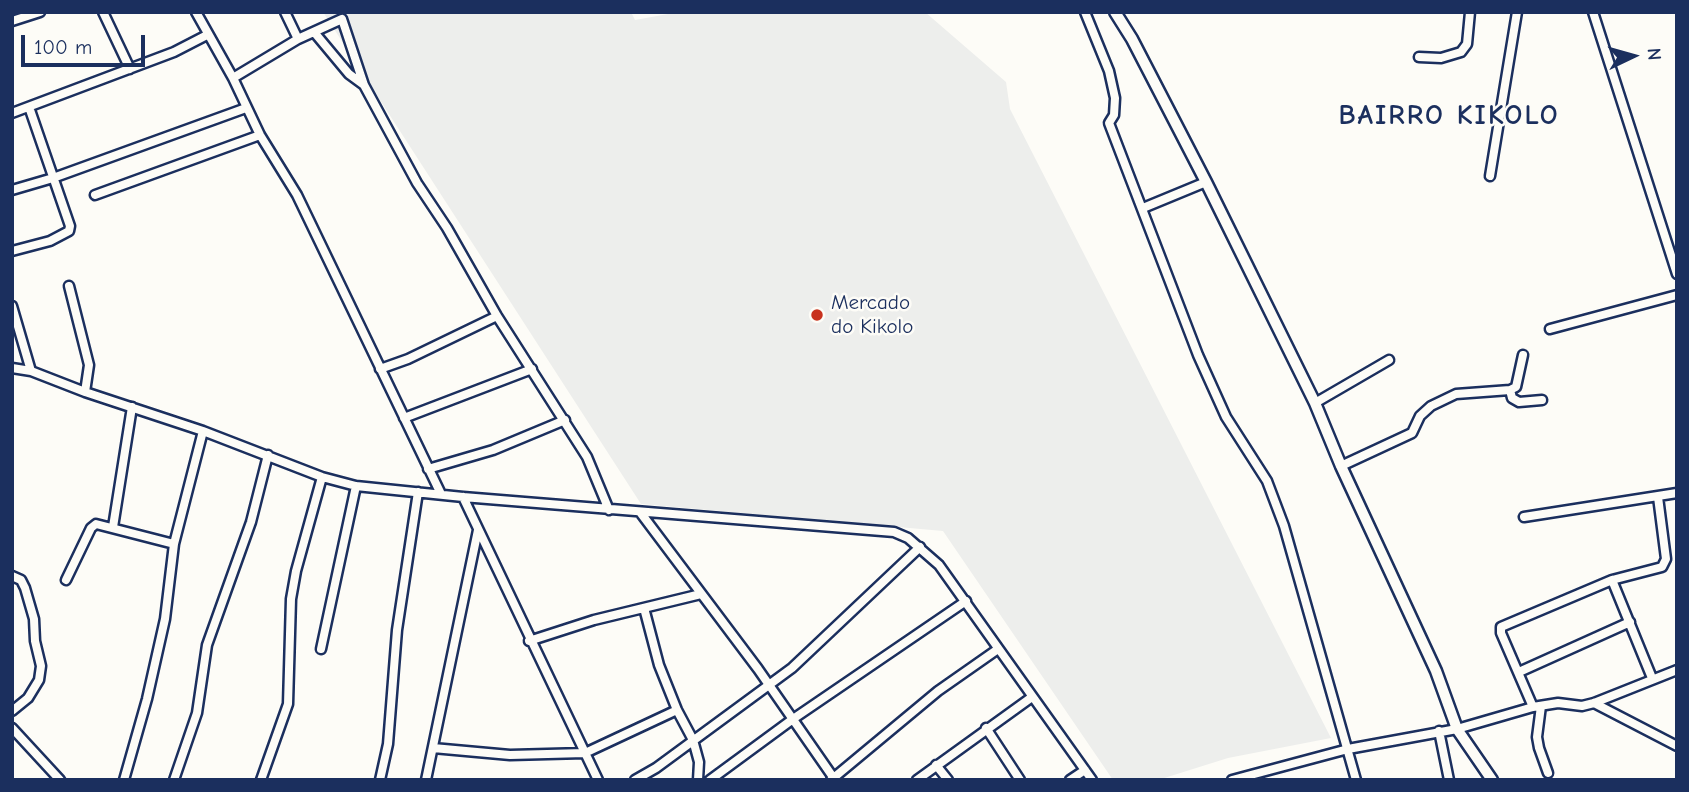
<!DOCTYPE html>
<html>
<head>
<meta charset="utf-8">
<style>
  body { margin:0 }
  #map { position:relative; width:1689px; height:792px; overflow:hidden; background:#fdfcf7; font-family:"Comic Neue",sans-serif }
  canvas { display:block }
  .frame { position:absolute; inset:0; border:14px solid #1b2f5e; pointer-events:none }
  .north { position:absolute; left:1598px; top:21px; width:70px; height:70px; -webkit-text-stroke:5px #fdfcf7; paint-order:stroke; rotate:85deg; font-size:19px; font-weight:700; line-height:28px; text-align:center; color:#1b2f5e }
  .north::after { content:''; display:block; margin:auto; width:24px; height:32px; background:#1b2f5e; clip-path:polygon(50% 0,100% 100%,50% 72%,0 100%) }
  .scale { position:absolute; left:21px; top:35px; width:124px; height:32px; box-sizing:border-box; border:4px solid #1b2f5e; border-top:0; padding-left:9px; font-size:21px; line-height:24px; white-space:nowrap; color:#1b2f5e; -webkit-text-stroke:5px #fdfcf7; paint-order:stroke }
</style>
</head>
<body>
<div id="map">
<canvas width="1689" height="792"></canvas>
<div class="frame"></div>
<div class="north">N</div>
<div class="scale">100 m</div>
</div>
<script>
const c = document.querySelector('canvas').getContext('2d');
c.lineJoin = 'round';
function fill(path, color) { c.fillStyle = color; c.fill(path, 'evenodd'); }
const poly = rows => new Path2D(rows.map(r => 'M' + r).join(''));
function strokePath(path, color, width, dash) { c.strokeStyle = color; c.lineWidth = width; c.lineCap = dash ? 'butt' : 'round'; c.setLineDash(dash || []); c.stroke(path); }
function label(font, color, halo, rows, align = 'center') {
  c.font = font + ' "Comic Neue",sans-serif'; c.lineWidth = 5; c.setLineDash([]); c.textBaseline = 'middle'; c.strokeStyle = halo; c.fillStyle = color; for (const [text, x, y, turn = 0] of rows) {
    c.save(); c.translate(x, y); c.rotate((+turn || 0) * Math.PI / 180); c.textAlign = isNaN(turn) ? turn : align; if (halo) c.strokeText(text, 0, 0); c.fillText(text, 0, 0); c.restore();
  }
}
const built = poly([
  [323,12,631,12,635,20,679,12,925,12,1006,82,1010,109,1331,738,1228,758,1158,780,1113,780,943,531,641,504]
]);
const minor = poly([
  [103,12,130,69],
  [196,12,233,78,260,135,297,195,441,494],
  [285,12,298,39],
  [1085,12,1109,71,1115,98,1114,115,1109,123,1198,355,1226,417,1267,481,1284,526,1356,780],
  [1593,12,1677,274],
  [12,21,40,12],
  [314,32,349,74,364,85],
  [1419,57,1441,58,1461,52,1467,44,1470,12],
  [233,78,298,39,342,19,364,85,417,183,447,228,497,316,587,457,609,510],
  [12,113,174,52,207,35],
  [1490,176,1517,12],
  [12,190,53,178,246,108],
  [95,195,260,135],
  [1143,208,1206,182],
  [12,251,50,241,69,231,70,226,29,107],
  [69,286,89,365,85,392],
  [12,306,31,371],
  [1550,329,1677,295],
  [12,368,31,371,85,392,203,431,322,477,356,486,463,497,894,532,908,538,939,565,1092,780],
  [380,369,408,359,497,316],
  [1510,390,1512,398,1519,402,1542,400],
  [1315,403,1389,360],
  [404,418,532,369],
  [1341,466,1412,433,1420,416,1431,406,1456,394,1510,390,1516,387,1523,355],
  [428,469,493,450,565,420],
  [463,497,598,780],
  [640,512,758,669,835,780],
  [1524,517,1677,493],
  [113,527,132,407],
  [12,576,21,580,25,588,34,619,35,641,41,666,39,680,28,698,12,711],
  [66,580,91,528,96,524,174,544],
  [1612,580,1652,678],
  [644,608,659,665,677,710,693,740,699,762,698,780],
  [529,641,594,620,701,594],
  [321,649,356,486],
  [1519,672,1630,622],
  [1594,703,1677,746],
  [1541,706,1537,737,1539,748,1548,773],
  [1533,707,1501,633,1501,627,1612,580,1662,567,1666,559,1658,497],
  [12,728,60,780],
  [986,728,1020,780],
  [1439,731,1449,780],
  [433,748,510,755,585,753,677,710],
  [936,765,948,780],
  [124,780,147,699,165,619,174,544,203,431],
  [174,780,197,713,207,645,251,522,268,455],
  [261,780,288,704,291,599,296,571,322,477],
  [380,780,388,744,397,630,418,492],
  [426,780,478,530],
  [635,780,656,768,792,668,920,547],
  [710,780,793,719,966,601],
  [831,780,938,691,998,649],
  [917,780,1032,697],
  [1070,780,1085,770],
  [1232,780,1348,749,1457,729,1533,707,1558,703,1582,706,1594,703,1677,670]
]);
const tertiary = poly([
  [1115,12,1132,39,1206,182,1315,403,1341,466,1436,671,1457,729,1492,780]
]);
const markers = [
  [817,315,7,"#c8321e"]
];
const poiNames = [
  ["Mercado",831,303],
  ["do Kikolo",831,327]
];
const districtNames = [
  ["BAIRRO KIKOLO",1449,116]
];
fill(built, '#edeeec');
strokePath(minor, '#1b2f5e', 13);
strokePath(tertiary, '#1b2f5e', 15);
strokePath(minor, '#fdfcf7', 8);
strokePath(tertiary, '#fdfcf7', 10);
for (const [x, y, r, color] of markers) { const dot = new Path2D(); dot.arc(x, y, r, 0, 2 * Math.PI); c.fillStyle = color; c.fill(dot); strokePath(dot, '#fdfcf7', 2.5); }
label('21px', '#1b2f5e', '#fdfcf7', poiNames, 'left');
c.letterSpacing = '2px';
label('bold 28px', '#1b2f5e', '#fdfcf7', districtNames);
c.letterSpacing = '0px';
</script>
</body>
</html>
